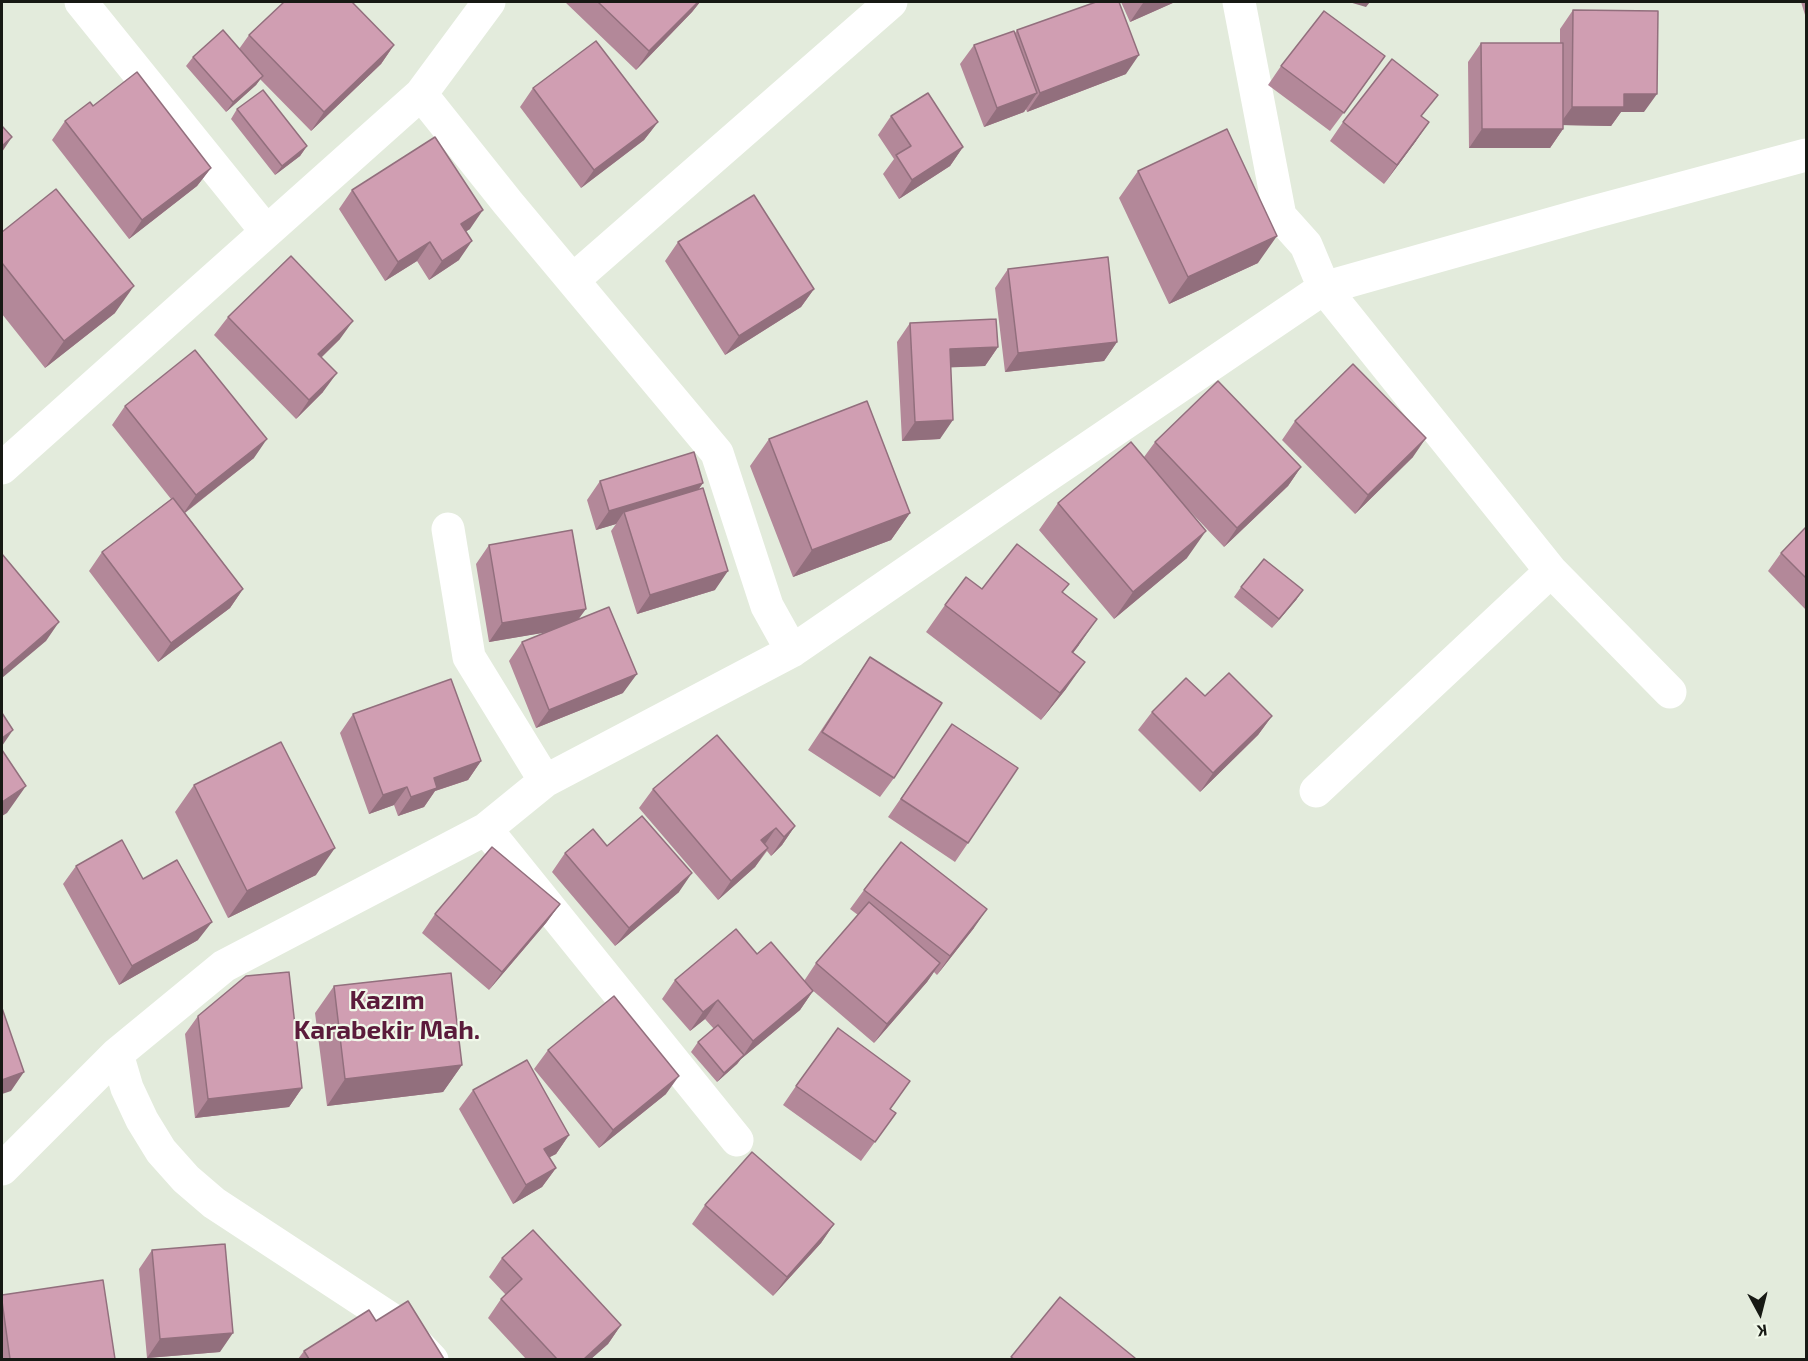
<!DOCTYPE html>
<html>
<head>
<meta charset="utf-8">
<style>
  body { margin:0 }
  #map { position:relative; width:1808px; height:1361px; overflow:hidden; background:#e3ebdc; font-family:"Exo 2",sans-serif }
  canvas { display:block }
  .frame { position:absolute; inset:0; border:3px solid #171914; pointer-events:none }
  .north { position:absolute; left:1730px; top:1283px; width:60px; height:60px; -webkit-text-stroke:4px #f0f8e9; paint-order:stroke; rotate:173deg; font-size:16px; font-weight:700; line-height:24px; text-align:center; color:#171914 }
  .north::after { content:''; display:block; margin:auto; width:21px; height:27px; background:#171914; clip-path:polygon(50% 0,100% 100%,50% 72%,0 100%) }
</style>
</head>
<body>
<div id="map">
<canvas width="1808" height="1361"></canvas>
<div class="frame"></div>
<div class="north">K</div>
</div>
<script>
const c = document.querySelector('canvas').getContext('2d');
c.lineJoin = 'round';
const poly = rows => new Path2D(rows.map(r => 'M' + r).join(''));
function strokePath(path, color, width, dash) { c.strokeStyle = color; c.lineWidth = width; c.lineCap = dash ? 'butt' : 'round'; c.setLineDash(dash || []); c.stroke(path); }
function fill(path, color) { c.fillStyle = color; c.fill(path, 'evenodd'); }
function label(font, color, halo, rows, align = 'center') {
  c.font = font + ' "Exo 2",sans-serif'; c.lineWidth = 4.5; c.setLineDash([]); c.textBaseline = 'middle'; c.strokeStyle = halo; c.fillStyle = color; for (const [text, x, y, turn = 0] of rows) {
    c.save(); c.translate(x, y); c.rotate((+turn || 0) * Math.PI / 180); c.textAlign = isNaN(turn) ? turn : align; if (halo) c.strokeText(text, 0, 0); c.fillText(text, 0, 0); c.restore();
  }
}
const minor = poly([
  [81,2,266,231],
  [421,94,508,203,717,453,767,606,792,651],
  [573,280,891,2],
  [2,468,421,94,489,2],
  [448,529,469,657,545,781],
  [1670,692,1551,571,1324,288,1590,213,1806,155],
  [1316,791,1551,571],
  [486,829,737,1140],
  [117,1054,127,1088,142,1120,161,1151,186,1179,214,1203,397,1323,432,1360],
  [2,1169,117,1054,224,966,486,829,545,781,792,651,1035,484,1324,288,1306,245,1280,216,1239,2]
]);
const wall = poly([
  [565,2,700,2,692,12,636,70],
  [1121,2,1175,2,1130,22],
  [1801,2,1806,2,1806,18],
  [1573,10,1644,112,1621,112,1611,126,1563,125,1563,129,1550,148,1469,148,1468,62,1481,43,1560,43,1560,29],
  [1017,30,1126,74,1027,112,1026,109,1024,112,984,127,960,64,974,45,1015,33],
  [249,35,394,45,381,64,311,131,260,79,256,85,226,112,186,66,193,57,239,49],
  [1281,66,1372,75,1330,131,1268,85],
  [533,88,658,122,644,140,581,188,520,107],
  [93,106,211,168,197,186,129,239,52,140,65,121],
  [237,109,307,146,300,156,275,175,231,119],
  [891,116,963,147,950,166,899,199,883,174,894,159,878,135],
  [1422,117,1416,141,1384,184,1330,141,1343,122],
  [1138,171,1258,263,1169,304,1119,198],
  [352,190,470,229,466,231,459,260,429,280,417,261,385,281,339,209],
  [2,232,115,313,45,368,2,314],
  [678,242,814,289,801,307,725,355,665,261],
  [1008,269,1117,342,1104,361,1005,372,995,288],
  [228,317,340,339,321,358,323,392,296,419,214,335],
  [910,323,998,347,985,366,951,367,940,439,902,441,897,342],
  [125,406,254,458,185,513,243,589,230,608,158,662,89,571,102,552,171,499,112,425],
  [1295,421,1413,457,1355,514,1282,440],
  [769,439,910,513,891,540,793,577,750,466],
  [1155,442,1301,467,1288,486,1224,547,1185,506,1187,558,1114,619,1039,530,1058,503,1144,457],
  [600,481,703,483,698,490,715,590,637,614,611,531,616,524,596,530,587,500],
  [1806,527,1806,610,1768,571,1781,553],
  [489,545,578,619,623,693,536,728,509,661,522,642,547,632,489,642,476,564],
  [1241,587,1303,590,1296,600,1272,628,1234,597],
  [982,589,1063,592,1079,645,1073,653,1066,689,1041,720,926,632,945,605],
  [870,657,894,778,880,797,808,750],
  [1205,696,1272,716,1258,735,1200,792,1138,730,1152,712],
  [353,714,481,761,468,780,435,791,424,807,398,816,394,805,369,814,340,733],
  [939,743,968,843,955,862,888,817],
  [194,785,316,875,228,918,175,812],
  [653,789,795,826,782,845,771,856,767,851,755,867,718,900,639,808],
  [607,846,679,892,615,946,552,872,565,853],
  [76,866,143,879,198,940,119,985,63,884],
  [864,890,974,928,937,975,934,972,927,982,874,1043,811,989,813,991,800,1010,741,1059,737,1064,717,1082,691,1052,698,1042,714,1029,705,1019,690,1031,662,999,675,980,757,954,804,981,816,963,858,915,850,909],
  [560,904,546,923,489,990,422,933,435,914],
  [334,986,462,1065,443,1092,327,1106,315,1013],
  [198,1016,302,1088,289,1107,195,1118,185,1034],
  [548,1050,666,1094,599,1148,534,1069],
  [796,1086,890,1109,896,1113,861,1161,783,1105],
  [473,1090,569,1135,556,1154,549,1157,556,1168,542,1187,513,1204,459,1109],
  [705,1205,834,1224,821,1243,773,1296,692,1224],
  [152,1250,220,1352,147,1358,139,1269],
  [502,1258,621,1325,608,1344,591,1359,526,1359,488,1318,501,1299,506,1295,489,1277],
  [2,1295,115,1359,2,1359],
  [376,1321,444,1359,298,1359,304,1351]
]);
const shadedWall = poly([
  [698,2,700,2,692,12,636,70,649,51],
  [1147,2,1175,2,1130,22,1143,3],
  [1349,2,1370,2,1366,7],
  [394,45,381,64,311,131,324,112],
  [1139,55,1126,74,1027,112,1040,93],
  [263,76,256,85,226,112,233,102],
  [1037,93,1024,112,984,127,997,108],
  [1624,94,1657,94,1644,112,1621,112,1611,126,1559,125,1572,107],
  [658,122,644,140,581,188,594,170],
  [1429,122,1416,141,1384,184,1397,165],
  [1482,129,1563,129,1550,148,1469,148],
  [12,137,2,152,2,146],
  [307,146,300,156,275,175,282,166],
  [963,147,950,166,899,199,912,180],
  [211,168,197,186,129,239,142,220],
  [483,210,470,229,448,243,461,224],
  [1277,236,1258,263,1169,304,1188,277],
  [472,241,459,260,429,280,442,261],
  [430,242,417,261,385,281,398,262],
  [134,286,115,313,45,368,64,341],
  [814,289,801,307,725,355,739,336],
  [353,321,340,339,305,373,318,354],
  [1117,342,1104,361,1005,372,1018,353],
  [998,347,985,366,937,368,950,349],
  [337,373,323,392,296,419,309,400],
  [953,420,940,439,902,441,915,422],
  [1426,438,1413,457,1355,514,1368,495],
  [267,439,254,458,183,514,196,495],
  [1301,467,1288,486,1224,547,1237,528],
  [703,483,690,501,624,512,616,524,596,530,609,511],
  [910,513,891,540,793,577,812,550],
  [1206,531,1187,558,1114,619,1133,592],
  [728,571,715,590,637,614,650,595],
  [243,589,230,608,158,662,171,643],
  [1303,590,1296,600,1272,628,1279,619],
  [586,609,572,628,489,642,502,623],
  [1097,619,1079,645,1053,679,1072,652],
  [59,622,46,641,2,678,2,671],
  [1085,662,1066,689,1041,720,1060,693],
  [637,674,623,693,536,728,549,710],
  [1272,716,1258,735,1200,792,1213,773],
  [13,730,2,746,2,738],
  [481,761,468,780,435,791,424,807,398,816,411,797,434,778],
  [26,786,7,813,2,816,2,802],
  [407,787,394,805,369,814,383,795],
  [795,826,782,845,771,856,784,837],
  [776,828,763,847,761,840],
  [335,848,316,875,228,918,247,891],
  [768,848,755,867,718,900,731,881],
  [692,873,679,892,615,946,629,928],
  [560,904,546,923,489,990,502,972],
  [987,909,974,928,937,975,950,956],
  [212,922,198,940,119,985,132,966],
  [940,963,927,982,874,1043,887,1024],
  [813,991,800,1010,741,1059,737,1064,717,1082,724,1073,743,1056,753,1041],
  [718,1000,705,1019,690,1031,703,1012],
  [462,1065,443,1092,327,1106,345,1079],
  [24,1072,11,1091,2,1094,2,1080],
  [679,1076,666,1094,599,1148,613,1130],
  [302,1088,289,1107,195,1118,208,1099],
  [569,1135,556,1154,531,1167,544,1149],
  [556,1168,542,1187,513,1204,526,1185],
  [834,1224,821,1243,773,1296,787,1277],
  [621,1325,608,1344,591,1359,584,1359],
  [233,1333,220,1352,147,1358,160,1339]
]);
const building = poly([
  [284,2,352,2,394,45,324,112,249,35,284,2],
  [598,2,698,2,649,51,598,2],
  [1096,2,1119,2,1139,55,1040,93,1017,30,1096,2],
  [1573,10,1658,11,1657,94,1624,94,1624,107,1572,107,1573,10],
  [1324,11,1385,56,1344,113,1281,66,1324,11],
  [223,30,263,76,233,102,193,57,223,30],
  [1014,31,1037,93,997,108,974,45,1014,31],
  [596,41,658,122,594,170,533,88,596,41],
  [1481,43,1563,43,1563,129,1482,129,1481,43],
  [1392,59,1438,95,1421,116,1429,122,1397,165,1343,122,1392,59],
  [137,72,211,168,142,220,65,121,90,102,93,106,137,72],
  [263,90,307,146,282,166,237,109,263,90],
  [928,93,963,147,912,180,896,155,911,146,891,116,928,93],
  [2,126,12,137,2,146,2,126],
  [1227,129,1277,236,1188,277,1138,171,1227,129],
  [435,137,483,210,461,224,472,241,442,261,430,242,398,262,352,190,435,137],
  [56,189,134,286,64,341,2,263,2,232,56,189],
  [754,195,814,289,739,336,678,242,754,195],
  [291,256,353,321,318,354,337,373,309,400,228,317,291,256],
  [1108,257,1117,342,1018,353,1008,269,1108,257],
  [996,319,998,347,950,349,953,420,915,422,910,323,996,319],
  [195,350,267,439,196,495,125,406,195,350],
  [1353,364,1426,438,1368,495,1295,421,1353,364],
  [1218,381,1301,467,1237,528,1155,442,1218,381],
  [867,401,910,513,812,550,769,439,867,401],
  [1131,442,1206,531,1133,592,1058,503,1131,442],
  [694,452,703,483,609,511,600,481,694,452],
  [703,488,728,571,650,595,624,512,703,488],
  [173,498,243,589,171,643,102,552,173,498],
  [1806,527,1806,578,1781,553,1806,527],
  [572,530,586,609,502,623,489,545,572,530],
  [1017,544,1069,584,1062,592,1097,619,1072,652,1085,662,1060,693,945,605,966,577,982,589,1017,544],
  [2,554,59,622,2,671,2,554],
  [1264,559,1303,590,1279,619,1241,587,1264,559],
  [609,607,637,674,549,710,522,642,609,607],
  [870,657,942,703,894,778,822,732,870,657],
  [1229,673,1272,716,1213,773,1152,712,1186,678,1205,696,1229,673],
  [451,679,481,761,434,778,437,788,411,797,407,787,383,795,353,714,451,679],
  [2,713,13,730,2,738,2,713],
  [952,724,1018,768,968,843,901,799,952,724],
  [717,735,795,826,784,837,776,828,761,840,768,848,731,881,653,789,717,735],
  [281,742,335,848,247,891,194,785,281,742],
  [2,750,26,786,2,802,2,750],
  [642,816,692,873,629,928,565,853,593,829,607,846,642,816],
  [122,840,143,879,177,860,212,922,132,966,76,866,122,840],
  [901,842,987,909,950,956,864,890,901,842],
  [492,847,560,904,502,972,435,914,492,847],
  [869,902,940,963,887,1024,816,963,869,902],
  [736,929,757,954,771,942,813,991,753,1041,718,1000,703,1012,675,980,736,929],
  [289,972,302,1088,208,1099,198,1016,246,976,289,972],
  [451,973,462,1065,345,1079,334,986,451,973],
  [614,996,679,1076,613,1130,548,1050,614,996],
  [2,1008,24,1072,2,1080,2,1008],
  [718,1025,744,1055,724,1073,698,1042,718,1025],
  [838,1028,910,1081,890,1109,896,1113,875,1142,796,1086,838,1028],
  [527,1060,569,1135,544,1149,556,1168,526,1185,473,1090,527,1060],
  [752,1152,834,1224,787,1277,705,1205,752,1152],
  [533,1230,621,1325,584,1359,557,1359,501,1299,522,1279,502,1258,533,1230],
  [225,1244,233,1333,160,1339,152,1250,225,1244],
  [103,1280,115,1359,10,1359,2,1301,2,1295,103,1280],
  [1060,1297,1135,1358,1134,1359,1014,1359,1011,1357,1060,1297],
  [408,1301,444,1359,309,1359,304,1351,369,1310,376,1321,408,1301]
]);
const districtNames = [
  ["Kazım",387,1000],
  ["Karabekir Mah.",387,1030]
];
strokePath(minor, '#fff', 33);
fill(wall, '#b38899');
fill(shadedWall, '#926f7d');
fill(building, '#d09eb2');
strokePath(building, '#926f7d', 1.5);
label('bold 26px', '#5b1b3b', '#f0f8e9', districtNames);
</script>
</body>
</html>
